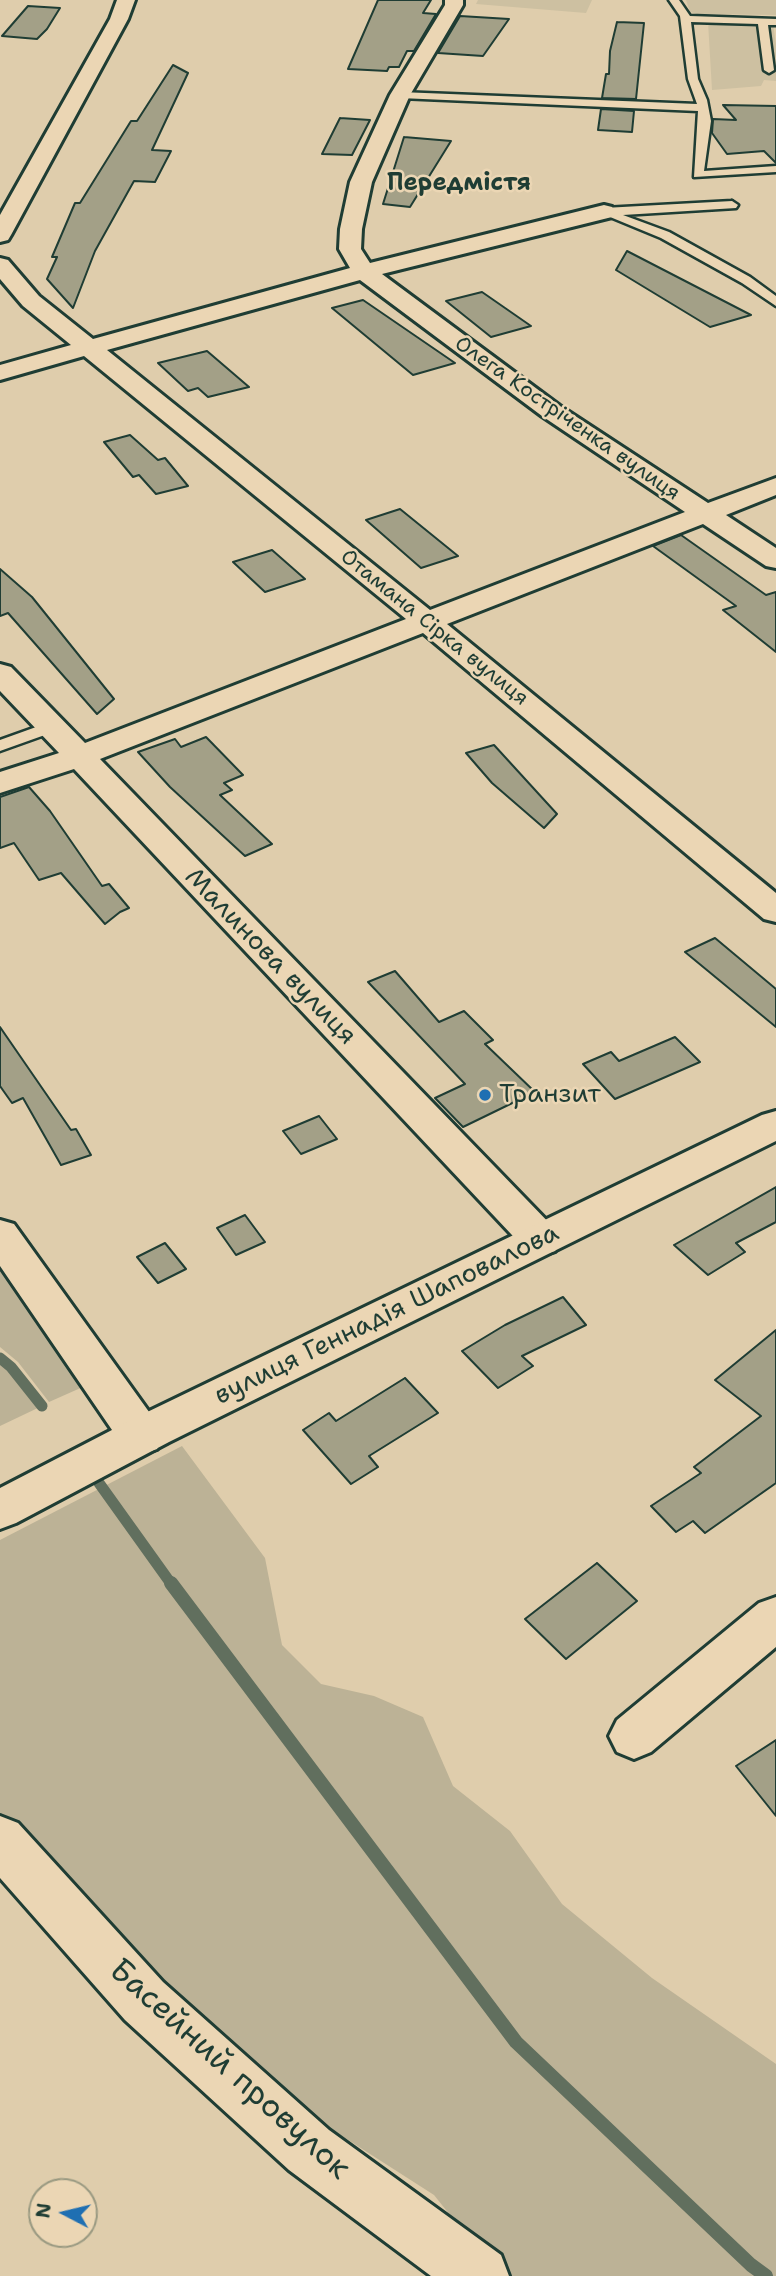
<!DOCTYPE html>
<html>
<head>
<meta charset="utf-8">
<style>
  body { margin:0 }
  #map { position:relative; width:776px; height:2276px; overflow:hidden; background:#dfcdac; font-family:"Shantell Sans",sans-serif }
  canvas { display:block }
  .north { position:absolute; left:28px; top:2178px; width:70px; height:70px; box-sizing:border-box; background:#ebd6b4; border:2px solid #999981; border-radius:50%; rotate:277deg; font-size:19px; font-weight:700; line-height:28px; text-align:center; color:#1f3d34 }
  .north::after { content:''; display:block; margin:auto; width:24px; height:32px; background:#1f6fb2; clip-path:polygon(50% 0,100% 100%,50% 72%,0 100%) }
</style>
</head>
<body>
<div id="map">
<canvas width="776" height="2276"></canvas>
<div class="north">N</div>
</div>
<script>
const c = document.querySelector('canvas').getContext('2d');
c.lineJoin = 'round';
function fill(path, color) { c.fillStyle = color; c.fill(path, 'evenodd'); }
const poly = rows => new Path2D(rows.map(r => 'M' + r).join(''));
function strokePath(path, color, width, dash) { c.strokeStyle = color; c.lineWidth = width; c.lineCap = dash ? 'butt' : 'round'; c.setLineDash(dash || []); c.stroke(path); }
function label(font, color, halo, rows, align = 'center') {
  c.font = font + ' "Shantell Sans",sans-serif'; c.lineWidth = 5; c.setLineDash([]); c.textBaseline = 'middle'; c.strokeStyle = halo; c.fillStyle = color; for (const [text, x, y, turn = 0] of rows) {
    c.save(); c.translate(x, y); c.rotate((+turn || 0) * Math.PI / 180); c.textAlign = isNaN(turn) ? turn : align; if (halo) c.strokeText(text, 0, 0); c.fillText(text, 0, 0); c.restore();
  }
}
const built = poly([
  [478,0,592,0,586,13,476,4],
  [686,0,776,0,776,15,697,14,690,12],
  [708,22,773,24,776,44,776,81,764,80,761,86,712,90]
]);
const green = poly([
  [0,1263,85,1386,49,1402,18,1362,0,1347],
  [0,1358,11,1367,42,1406,0,1426],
  [182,1446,265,1558,282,1645,321,1684,374,1696,423,1717,453,1786,510,1831,562,1904,652,1978,776,2064,776,2276,512,2276,482,2255,434,2195,264,2086,0,1818,0,1540]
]);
const streamFar1 = poly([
  [0,1358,11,1367,42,1406],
  [99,1483,172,1585]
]);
const stream = poly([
  [171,1583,516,2042,751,2265,766,2276]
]);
const building = poly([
  [378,0,431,0,423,13,436,14,414,51,407,51,399,67,389,67,387,71,348,69,378,0],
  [28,6,60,8,47,29,37,39,2,36,28,6],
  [460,16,509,19,483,56,438,53,460,16],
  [617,22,644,23,636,99,602,98,606,74,609,74,610,51,617,22],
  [173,65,188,73,152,150,171,151,155,182,134,181,95,251,73,308,47,279,57,257,52,257,75,203,80,203,131,121,137,121,173,65],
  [723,105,776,106,776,163,764,151,727,154,712,133,713,119,736,120,723,105],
  [601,109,634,111,632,132,598,130,601,109],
  [340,118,370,120,352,155,322,154,340,118],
  [404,137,451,141,410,207,383,204,404,137],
  [627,251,751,315,710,327,616,270,627,251],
  [482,292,531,326,491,337,446,301,482,292],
  [363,300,455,363,413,375,332,308,363,300],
  [207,351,249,387,208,397,198,388,188,391,158,363,207,351],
  [130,435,158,460,165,458,188,486,156,494,139,475,133,477,104,442,130,435],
  [400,509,458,556,421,568,366,520,400,509],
  [681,535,766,595,776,592,776,652,723,610,736,606,653,546,681,535],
  [272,550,305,579,265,592,233,562,272,550],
  [0,569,32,597,114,699,97,714,8,613,0,616,0,569],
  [206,737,243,775,224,783,232,790,220,795,272,844,245,856,170,787,138,752,175,739,181,747,206,737],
  [494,745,557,814,544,828,492,783,466,753,494,745],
  [29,787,50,811,102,886,109,884,129,908,120,912,105,924,61,873,39,880,14,843,0,848,0,797,29,787],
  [715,938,776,989,776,1027,685,952,715,938],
  [395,971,439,1022,464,1011,493,1040,485,1044,535,1092,463,1127,435,1098,465,1084,368,982,395,971],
  [0,1027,71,1130,76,1129,91,1155,61,1165,23,1098,12,1103,0,1086,0,1027],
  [675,1037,700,1062,615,1099,583,1064,611,1052,619,1061,675,1037],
  [319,1116,337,1139,301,1154,283,1131,319,1116],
  [776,1187,776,1222,736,1243,745,1252,708,1275,674,1245,776,1187],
  [245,1215,265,1242,236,1255,217,1228,245,1215],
  [165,1243,186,1269,158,1283,137,1257,165,1243],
  [563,1297,586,1325,522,1356,533,1366,498,1388,462,1351,505,1325,563,1297],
  [776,1330,776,1483,705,1533,693,1521,676,1532,651,1506,701,1473,694,1467,761,1416,715,1380,776,1330],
  [405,1378,438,1413,369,1456,378,1467,351,1484,303,1430,329,1413,336,1421,405,1378],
  [597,1563,637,1601,566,1659,525,1619,597,1563],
  [776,1740,776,1816,736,1766,776,1740]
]);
const lane = poly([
  [669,0,679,0,690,16,776,19,776,25,768,25,774,70,769,73,764,70,758,24,691,22,698,79,707,100,711,121,704,171,776,166,776,172,694,177,698,111,400,98,395,95,400,92,697,104,688,79,680,16,669,0],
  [732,201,738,205,736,208,623,215,669,232,750,277,776,296,776,306,742,283,661,238,598,212,604,208,732,201],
  [50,722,58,727,56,731,0,751,0,740,50,722]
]);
const street = poly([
  [117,0,135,0,128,19,11,235,8,240,0,242,0,215,110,19,117,0],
  [445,0,463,0,463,5,410,95,372,182,362,229,361,249,370,263,604,205,612,207,615,212,612,217,382,274,560,406,708,503,776,478,776,495,726,515,776,548,776,568,766,566,703,524,447,624,776,893,776,922,764,919,423,633,100,759,555,1229,561,1240,555,1251,541,1255,527,1251,74,769,0,793,0,772,59,753,0,691,0,664,11,667,85,743,406,619,84,356,0,380,0,365,71,345,23,306,0,279,0,258,8,260,39,296,93,339,350,268,339,249,340,229,350,182,390,95,445,5,445,0],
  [360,280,542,416,685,512,430,610,107,350,360,280],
  [0,1220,14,1224,157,1423,163,1436,157,1449,141,1454,125,1449,0,1266,0,1220],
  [776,1597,776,1647,651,1752,634,1759,617,1752,609,1736,617,1720,759,1603,776,1597],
  [0,1816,18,1823,163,1982,329,2130,501,2255,509,2276,431,2276,289,2170,125,2020,0,1878,0,1816]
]);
const secondary = poly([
  [776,1111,776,1141,169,1442,16,1523,0,1529,0,1488,139,1416,762,1115,776,1111]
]);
const markers = [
  [485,1095,7,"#1f6fb2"]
];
const farStreetnames = [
  ["Олега Костріченка вулиця",567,419,35],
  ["Отамана Сірка вулиця",434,628,39]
];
const farQuarternames = [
  ["Передмістя",459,184]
];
const streetNames = [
  ["Малинова вулиця",270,957,46],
  ["вулиця Геннадія Шаповалова",387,1315,-26]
];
const poiNames = [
  ["Транзит",499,1095]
];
const nearStreetnames = [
  ["Басейний провулок",229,2070,42]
];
fill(built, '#cdc0a1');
fill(green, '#bcb296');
strokePath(streamFar1, '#616f5e', 11);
strokePath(stream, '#616f5e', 14);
fill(building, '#a3a087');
strokePath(building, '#1f3d34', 2);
strokePath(lane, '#1f3d34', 5);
strokePath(street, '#1f3d34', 6);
strokePath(secondary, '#1f3d34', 6);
fill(lane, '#ebd6b4');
fill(street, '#ebd6b4');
fill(secondary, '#ebd6b4');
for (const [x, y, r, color] of markers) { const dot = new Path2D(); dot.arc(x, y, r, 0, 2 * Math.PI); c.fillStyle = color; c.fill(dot); strokePath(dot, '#ebd6b4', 2.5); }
label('21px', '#1f3d34', '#ebd6b4', farStreetnames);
label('bold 24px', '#1f3d34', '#ebd6b4', farQuarternames);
label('26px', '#1f3d34', '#ebd6b4', streetNames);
label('26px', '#1f3d34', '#ebd6b4', poiNames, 'left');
label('32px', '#1f3d34', '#ebd6b4', nearStreetnames);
</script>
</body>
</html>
